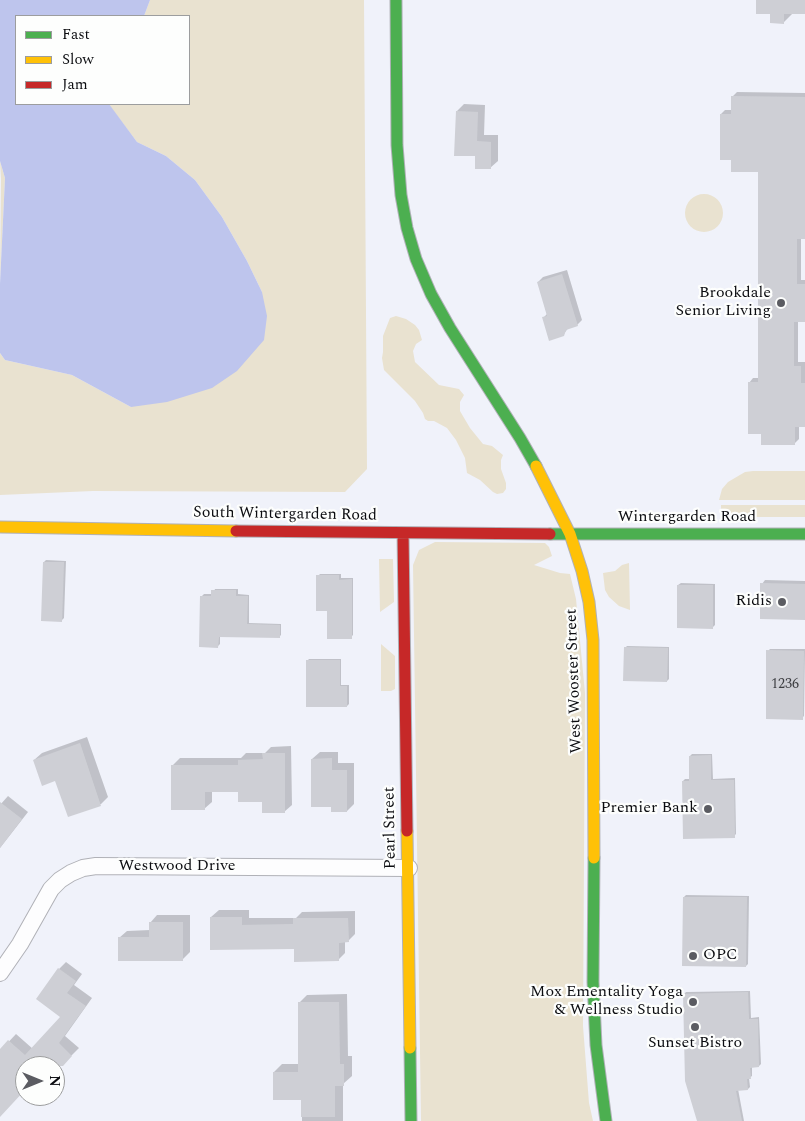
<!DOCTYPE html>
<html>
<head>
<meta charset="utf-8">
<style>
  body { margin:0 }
  #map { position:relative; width:805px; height:1121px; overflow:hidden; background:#f0f2fa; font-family:Spectral,serif }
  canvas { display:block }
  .legend { position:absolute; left:15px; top:15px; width:175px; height:90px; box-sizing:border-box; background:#fdfefd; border:1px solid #9c9d9e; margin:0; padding:6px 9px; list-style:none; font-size:15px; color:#0b0c10 }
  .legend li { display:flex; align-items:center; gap:10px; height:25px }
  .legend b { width:25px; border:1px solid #9c9d9e }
  .north { position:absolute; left:15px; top:1056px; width:50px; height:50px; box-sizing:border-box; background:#fdfefd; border:1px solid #9c9d9e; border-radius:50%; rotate:90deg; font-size:14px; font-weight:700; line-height:20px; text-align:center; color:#0b0c10 }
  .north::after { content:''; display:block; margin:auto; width:18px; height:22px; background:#5b5c62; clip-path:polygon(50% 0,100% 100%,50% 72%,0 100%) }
</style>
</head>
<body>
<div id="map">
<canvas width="805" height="1121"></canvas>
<ul class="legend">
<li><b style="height:6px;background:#4caf50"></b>Fast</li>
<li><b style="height:6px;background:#ffc107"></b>Slow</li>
<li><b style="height:6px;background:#c62828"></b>Jam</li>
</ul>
<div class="north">N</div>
</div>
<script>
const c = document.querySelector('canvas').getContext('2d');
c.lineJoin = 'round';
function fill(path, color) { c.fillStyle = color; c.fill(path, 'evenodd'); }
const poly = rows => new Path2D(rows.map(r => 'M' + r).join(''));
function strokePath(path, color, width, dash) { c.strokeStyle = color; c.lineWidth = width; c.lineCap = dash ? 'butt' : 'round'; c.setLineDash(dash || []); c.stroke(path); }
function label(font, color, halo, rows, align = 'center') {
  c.font = font + ' Spectral,serif'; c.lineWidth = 4.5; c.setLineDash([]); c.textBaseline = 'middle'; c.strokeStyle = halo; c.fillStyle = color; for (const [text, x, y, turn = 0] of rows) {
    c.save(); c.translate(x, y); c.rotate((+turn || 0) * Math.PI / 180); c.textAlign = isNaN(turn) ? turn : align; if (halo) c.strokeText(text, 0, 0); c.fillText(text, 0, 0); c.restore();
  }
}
const green = poly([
  [150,0,364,0,367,469,345,492,93,491,0,495,0,353,5,360,72,375,131,407,262,292,247,261,222,217,195,180,166,156,137,142,109,105,189,104,189,16,144,16],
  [0,161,5,178,0,284,1,179],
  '685 213a19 19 0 1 1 38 0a19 19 0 1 1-38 0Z',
  [396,316,406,319,415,325,419,330,422,340,416,344,413,351,415,362,439,385,459,389,464,395,460,402,460,411,470,428,483,444,492,446,503,455,501,460,501,469,506,483,506,489,503,493,497,494,493,492,480,480,467,473,465,458,456,440,447,428,434,421,428,421,425,419,423,413,415,401,384,370,382,358,383,352,383,336,390,318],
  [753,471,805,471,805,500,719,500,722,489,728,482,745,472],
  [721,505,805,505,805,517,731,517,721,509],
  [435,542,545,543,549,547,552,556,534,565,560,573,570,574,576,599,585,693,583,1026,589,1103,593,1121,421,1121,413,565,419,550],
  [379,559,393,559,394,602,380,612],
  [629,563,630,610,619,606,609,597,605,590,603,573,615,571,622,565],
  [381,644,395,656,395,689,391,691,381,691]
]);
const water = poly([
  [0,0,150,0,144,16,16,16,16,104,109,104,137,142,166,156,195,180,222,217,247,261,262,292,267,316,264,340,237,371,212,388,167,402,131,407,72,375,5,360,0,353,0,284,5,178,0,161]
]);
const shadow = poly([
  [758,0,805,0,805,13,793,13,784,22],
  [737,92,805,93,805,238,801,238,801,280,805,280,805,321,798,321,798,362,805,362,805,426,799,426,799,439,795,443,762,433,749,383,753,378,759,378,759,171,732,159,721,114,725,110,732,110,732,97],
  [464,104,485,105,484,135,498,135,498,161,490,168,476,155,457,111],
  [567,270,582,320,577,325,569,327,563,335,544,317,547,314,538,282,543,277],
  [46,560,66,561,64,618,62,620,44,562],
  [320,574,341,574,341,578,353,578,353,635,351,637,328,610,318,576],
  [765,580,805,581,805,619,762,584],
  [681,583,715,584,715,625,713,627,678,585],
  [215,589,238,589,238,594,249,595,249,623,281,624,281,635,279,637,220,636,220,644,218,646,202,596,204,594,213,594],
  [627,646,669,647,669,679,667,681,625,648],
  [770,649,805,649,804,716,802,718,768,651],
  [309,659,341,659,341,685,349,685,349,704,347,706,307,661],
  [87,737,108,797,101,804,69,816,56,779,34,760,42,753],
  [291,746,292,805,284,812,239,791,212,791,212,802,204,809,172,766,180,758,241,758,246,753,265,753,271,747],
  [320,752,338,752,338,763,354,763,354,804,347,811,332,806,312,759],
  [692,754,712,754,713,779,735,778,736,834,734,836,683,781,685,779,690,779,690,756],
  [8,796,28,812,0,848,0,805],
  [686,895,749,896,748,964,746,966,684,897],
  [219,910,249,910,249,918,296,918,302,912,355,911,355,934,348,941,345,941,345,953,338,960,295,948,211,917],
  [157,915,190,915,190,952,182,960,119,938,127,931,150,930,150,923],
  [66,962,82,974,74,985,92,998,65,1036,79,1048,61,1066,55,1060,49,1066,25,1066,25,1089,0,1116,0,1051,16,1034,33,1049,62,1017,59,969],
  [750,991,751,1018,759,1017,761,1064,759,1066,752,1066,752,1076,749,1078,750,1087,748,1089,738,1089,744,1121,698,1121,684,994,686,992],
  [347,994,348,1056,352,1056,352,1076,343,1084,343,1121,302,1121,302,1098,274,1072,282,1064,300,1064,299,1003,307,995]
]);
const building = poly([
  [756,0,805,0,805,14,784,14,784,24,770,23,770,14,756,14],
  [731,96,805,97,805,239,797,239,797,284,805,284,805,322,794,322,794,366,801,366,801,383,805,383,805,427,795,427,795,445,761,445,761,434,748,434,748,382,758,382,758,172,731,172,731,160,720,160,720,114,731,114],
  [456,111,478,112,477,141,491,142,491,169,475,169,475,156,454,156],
  [562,274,578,326,566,330,564,336,549,341,542,317,547,316,537,282],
  [43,562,64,562,62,622,41,621],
  [316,575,339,575,339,580,352,579,352,639,327,639,327,611,316,611],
  [760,583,805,584,805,620,760,619],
  [677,585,713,585,713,629,677,628],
  [211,590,236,590,236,596,248,596,247,624,280,625,280,638,219,637,218,648,199,647,200,596,211,596],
  [624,647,668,648,667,682,623,681],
  [766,650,804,651,803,720,766,719],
  [306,660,340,660,340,686,347,686,347,707,306,707],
  [80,743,101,806,68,817,55,781,42,786,33,760],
  [262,753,285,753,285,813,262,813,262,802,238,802,238,792,205,792,205,810,171,810,171,765,238,765,238,760,263,759],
  [711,755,711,780,734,780,735,838,683,839,682,781,689,781,689,756],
  [332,758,332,770,347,770,347,812,331,812,331,807,311,807,311,759],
  [0,802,22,819,0,848],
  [683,897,747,897,746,967,682,966],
  [210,917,242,917,242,925,293,924,293,918,348,918,349,942,339,943,339,961,294,962,294,949,210,950],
  [149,922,183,922,183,961,118,961,118,937,149,937],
  [58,968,76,981,67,993,86,1006,59,1043,72,1056,63,1066,25,1066,25,1090,0,1117,0,1049,8,1040,25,1055,60,1017,36,999],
  [748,992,749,1019,758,1019,759,1067,750,1068,751,1079,747,1079,748,1090,736,1091,742,1121,697,1121,685,1081,683,994],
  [298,1002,339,1002,340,1064,344,1064,344,1086,335,1086,335,1117,301,1117,301,1100,273,1100,273,1072,298,1072]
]);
const street = poly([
  [0,973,20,944,51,889,60,880,71,873,83,868,96,866,409,868]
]);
const fast = poly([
  [396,0,397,145,401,195,407,228,416,259,431,294,450,328,520,438,536,466],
  [550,534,805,534],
  [594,858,593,982,596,1045,606,1121],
  [410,1048,411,1121]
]);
const slow = poly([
  [536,466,570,534,582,571,589,602,593,640,594,858],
  [0,527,236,531],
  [407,831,410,1048]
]);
const jam = poly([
  [236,531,550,534],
  [403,533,407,831]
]);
const markers = [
  [781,303,5,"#5b5c62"],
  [782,602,5,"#5b5c62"],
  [708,809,5,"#5b5c62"],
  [693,956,5,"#5b5c62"],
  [693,1002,5,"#5b5c62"],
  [695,1027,5,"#5b5c62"]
];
const numberNames = [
  ["1236",785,685]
];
const poiNames = [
  ["Brookdale",771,294],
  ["Senior Living",771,312],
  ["Ridis",772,602],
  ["Premier Bank",698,809],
  ["OPC",703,956,"left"],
  ["Mox Ementality Yoga",683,993],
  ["& Wellness Studio",683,1011],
  ["Sunset Bistro",695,1044,"center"]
];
const streetNames = [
  ["South Wintergarden Road",285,515,1],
  ["Wintergarden Road",687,518],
  ["West Wooster Street",575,681,-92],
  ["Pearl Street",391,828,-91],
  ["Westwood Drive",177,867]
];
fill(green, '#e9e2d0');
fill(water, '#bec5ed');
fill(shadow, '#0003');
fill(building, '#cecfd5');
strokePath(street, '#b0b1b7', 18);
strokePath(fast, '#b0b1b7', 13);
strokePath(slow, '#b0b1b7', 13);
strokePath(jam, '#b0b1b7', 13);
strokePath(street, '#fdfdfe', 16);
strokePath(fast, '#4caf50', 11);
strokePath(slow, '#ffc107', 11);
strokePath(jam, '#c62828', 11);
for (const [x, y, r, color] of markers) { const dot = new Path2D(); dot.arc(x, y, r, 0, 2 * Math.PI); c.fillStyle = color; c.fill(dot); strokePath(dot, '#fdfefd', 2); }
label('14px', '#3c3d41', null, numberNames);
label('16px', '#0b0c10', '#fdfefd', poiNames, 'right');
label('16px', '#0b0c10', '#fdfefd', streetNames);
</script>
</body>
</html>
